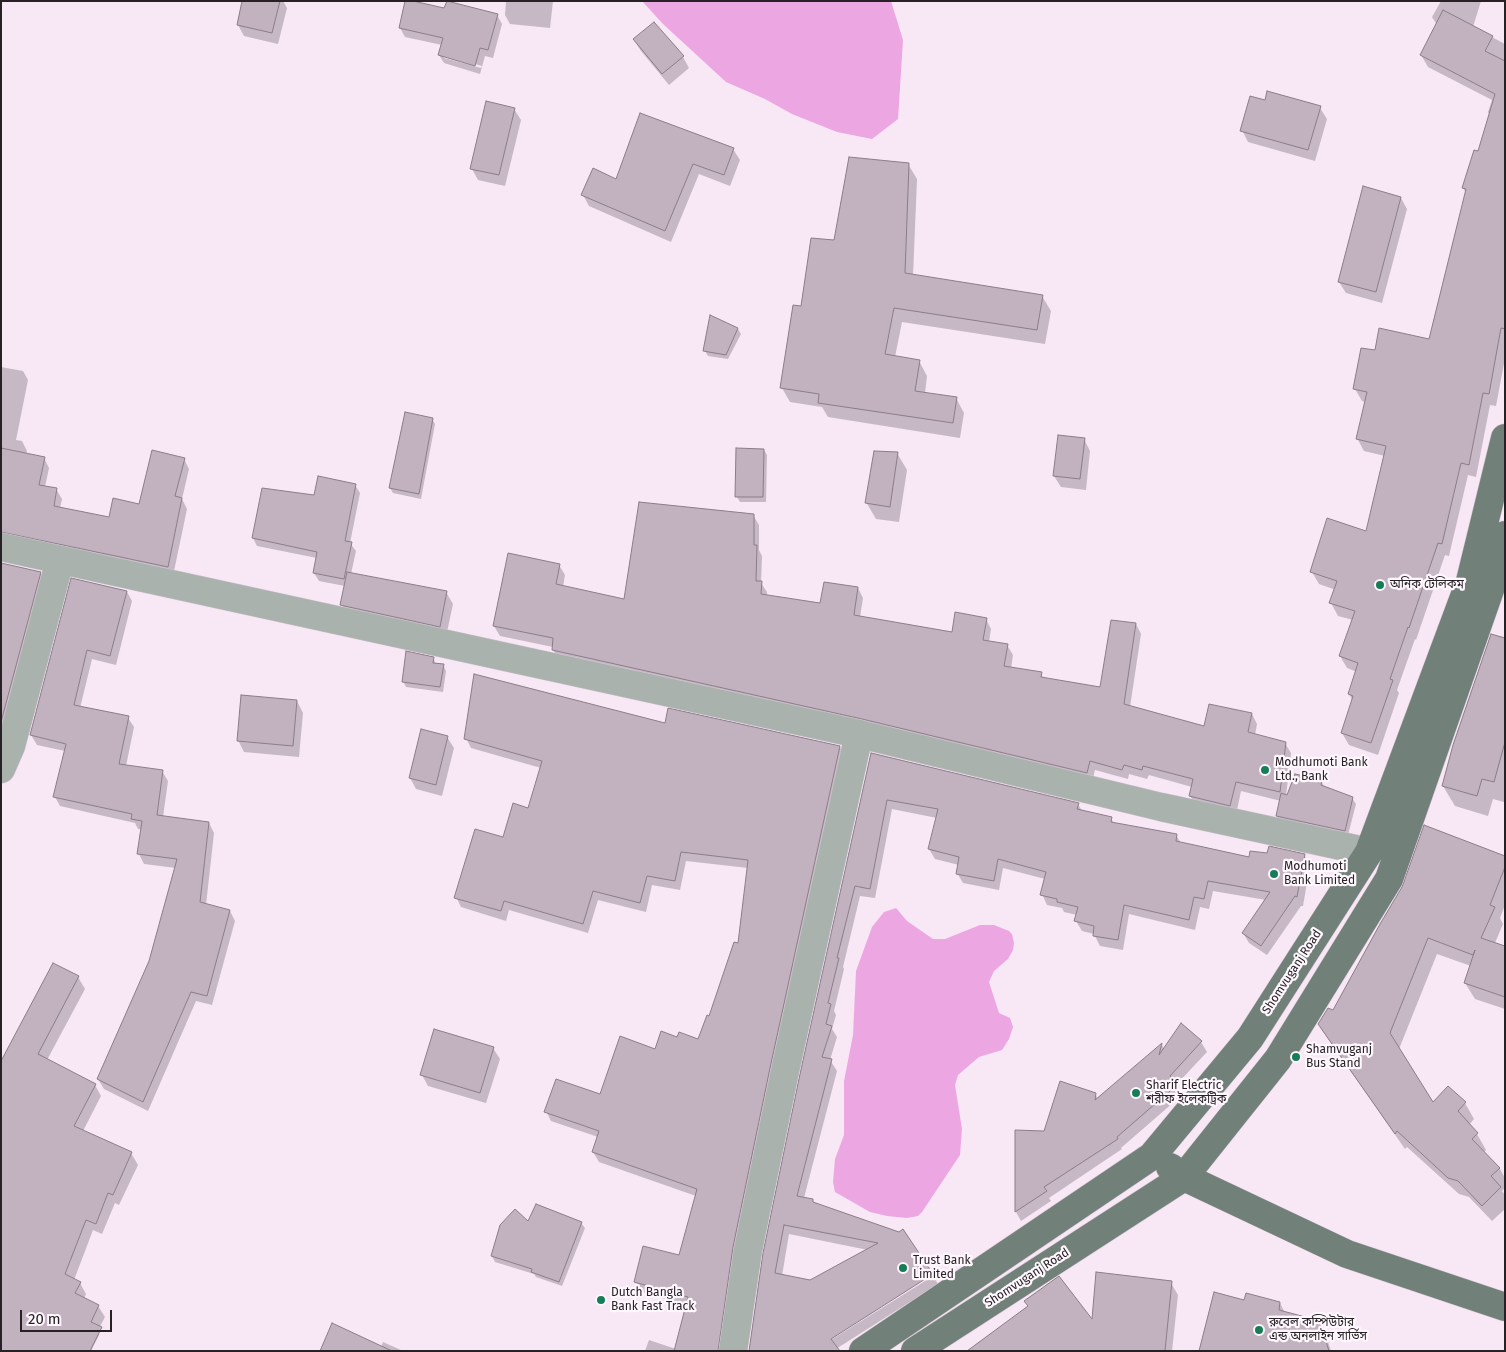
<!DOCTYPE html>
<html>
<head>
<meta charset="utf-8">
<style>
  body { margin:0 }
  #map { position:relative; width:1506px; height:1352px; overflow:hidden; background:#f8e7f5; font-family:"Fira Sans",sans-serif }
  canvas { display:block }
  .frame { position:absolute; inset:0; border:2px solid #272126; pointer-events:none }
  .scale { position:absolute; left:20px; top:1310px; width:92px; height:22px; box-sizing:border-box; border:2px solid #272126; border-top:0; padding-left:6px; font-size:15px; line-height:18px; white-space:nowrap; color:#272126; -webkit-text-stroke:4px #fef7fd; paint-order:stroke }
</style>
</head>
<body>
<div id="map">
<canvas width="1506" height="1352"></canvas>
<div class="frame"></div>
<div class="scale">20 m</div>
</div>
<script>
const c = document.querySelector('canvas').getContext('2d');
c.lineJoin = 'round';
function fill(path, color) { c.fillStyle = color; c.fill(path, 'evenodd'); }
const poly = rows => new Path2D(rows.map(r => 'M' + r).join(''));
function strokePath(path, color, width, dash) { c.strokeStyle = color; c.lineWidth = width; c.lineCap = dash ? 'butt' : 'round'; c.setLineDash(dash || []); c.stroke(path); }
function label(font, color, halo, rows, align = 'center') {
  c.font = font + ' "Fira Sans","Noto Sans Bengali",sans-serif'; c.lineWidth = 4.5; c.setLineDash([]); c.textBaseline = 'middle'; c.strokeStyle = halo; c.fillStyle = color; for (const [text, x, y, turn = 0] of rows) {
    c.save(); c.translate(x, y); c.rotate((+turn || 0) * Math.PI / 180); c.textAlign = isNaN(turn) ? turn : align; if (halo) c.strokeText(text, 0, 0); c.fillText(text, 0, 0); c.restore();
  }
}
const water = poly([
  [642,1,891,1,903,40,898,119,872,139,837,132,792,114,765,99,726,82,663,24],
  [896,908,907,921,933,939,945,939,980,925,994,925,1009,931,1012,934,1014,943,1013,950,1008,959,994,971,989,982,999,1013,1010,1018,1013,1027,1009,1039,1002,1050,979,1057,958,1075,955,1085,962,1129,960,1155,922,1212,918,1216,907,1218,887,1216,870,1212,835,1192,833,1182,835,1159,844,1135,844,1081,853,1035,856,971,872,927,884,912]
]);
const shadow = poly([
  [243,1,283,1,287,8,278,44,244,36,238,25],
  [506,1,553,1,550,28,510,24,505,15],
  [1441,1,1481,1,1473,27,1505,44,1505,358,1496,406,1490,405,1476,477,1468,475,1449,556,1445,555,1416,640,1415,639,1397,690,1399,693,1378,755,1349,745,1342,733,1353,701,1349,694,1357,672,1347,668,1340,656,1353,620,1338,616,1331,603,1336,590,1319,584,1312,572,1367,533,1385,456,1364,451,1357,438,1366,402,1362,401,1355,389,1376,351,1430,340,1466,193,1463,188,1478,153,1490,116,1488,112,1492,100,1428,67,1421,55,1437,25,1432,17],
  [445,10,497,15,502,24,493,58,485,56,480,74,444,63,439,55,442,45,405,37,400,28],
  [444,55,482,66,481,68,444,58],
  [634,40,683,57,689,68,669,85,641,51],
  [1266,101,1320,108,1327,119,1315,161,1248,142,1242,130],
  [514,109,521,120,505,186,478,180,472,169],
  [733,149,740,160,730,186,699,174,671,242,589,206,583,195,617,180],
  [908,164,917,179,913,276,1042,296,1051,311,1045,344,902,322,895,357,919,361,927,376,925,393,956,398,964,413,960,438,828,417,822,407,790,402,782,388,802,308,835,241],
  [1401,198,1407,209,1382,303,1346,293,1339,282],
  [738,329,741,334,728,359,708,356,705,351],
  [1,367,23,371,28,380,16,440,22,441,27,451,26,455,44,458,49,468,45,487,56,489,62,499,60,508,110,518,140,505,184,459,189,469,182,499,187,509,173,576,1,541],
  [432,419,435,424,421,499,393,493,390,488],
  [1084,439,1090,451,1086,490,1061,487,1054,476],
  [764,450,767,455,766,502,740,502,737,497],
  [897,453,907,470,899,522,876,519,866,502],
  [355,485,360,493,350,543,356,551,351,574,446,592,453,604,446,637,348,616,342,605,345,586,319,581,314,573,317,558,257,546,253,538,315,497],
  [753,515,759,525,759,550,762,556,761,583,767,592,767,596,821,605,858,588,863,598,860,617,953,633,986,619,991,629,989,642,1007,645,1013,655,1011,669,1041,674,1044,679,1101,688,1136,624,1141,634,1130,707,1205,728,1252,714,1257,724,1255,735,1285,743,1291,753,1286,796,1321,781,1324,786,1352,798,1356,804,1348,835,1280,821,1277,816,1281,801,1241,791,1236,815,1196,805,1190,796,1192,787,1149,775,1147,779,1129,774,1128,779,1095,770,1092,782,559,660,553,650,553,647,500,636,494,626,559,565,565,575,563,587,625,600],
  [1,564,40,573,45,582,1,750],
  [72,580,127,592,132,601,116,665,92,659,80,708,128,718,134,727,126,766,162,771,168,781,163,817,209,823,214,833,206,905,230,911,235,921,212,1005,196,1001,148,1111,104,1089,98,1079,150,961,176,868,144,864,139,854,142,829,138,829,135,823,60,806,55,797,65,751,37,745,31,735],
  [1505,640,1505,798,1504,802,1493,799,1488,816,1455,806,1443,786],
  [433,658,436,664,443,665,446,671,443,692,406,687,403,681],
  [297,701,303,713,299,757,244,752,238,740],
  [666,725,840,747,845,757,724,1351,645,1351,649,1340,676,1349,687,1305,641,1292,636,1282,680,1256,696,1196,599,1162,593,1152,598,1137,551,1121,546,1111,601,1096,656,1050,678,1038,699,1040,710,1018,739,944,748,868,686,861,680,890,652,885,646,912,598,900,588,933,509,910,506,921,461,907,456,897,529,809,541,768,471,748,466,738],
  [447,737,454,748,442,796,416,789,410,778],
  [872,754,1078,804,1082,811,1111,818,1114,824,1176,835,1181,843,1250,859,1268,855,1304,855,1310,865,1303,906,1301,906,1267,955,1249,943,1243,933,1266,900,1213,891,1209,909,1200,907,1195,930,1129,914,1123,950,1100,946,1094,934,1082,931,1076,921,1077,915,1064,912,1062,908,1047,905,1042,894,1045,879,1003,868,999,890,963,883,957,873,959,865,935,859,929,849,937,818,892,809,875,898,860,896,843,967,844,969,834,1011,836,1015,832,1029,837,1037,830,1060,837,1071,804,1198,812,1200,814,1203,899,1233,825,1341,826,1343,933,1276,938,1284,836,1349,750,1351],
  [789,1234,868,1250,811,1281,782,1276],
  [1505,857,1505,905,1500,918,1503,924,1495,943,1505,947,1505,1009,1475,999,1465,983,1471,966,1437,954,1399,1049,1433,1104,1465,1103,1474,1119,1469,1125,1477,1134,1486,1150,1484,1152,1500,1169,1505,1178,1505,1188,1502,1191,1505,1195,1505,1209,1492,1221,1469,1197,1459,1194,1407,1147,1405,1149,1329,1040,1319,1024],
  [78,977,85,989,47,1060,95,1085,101,1096,83,1131,131,1153,138,1165,119,1205,115,1203,102,1234,93,1230,74,1280,80,1283,86,1294,84,1299,98,1306,105,1317,97,1332,99,1335,91,1351,1,1351,1,1064],
  [1181,1025,1201,1042,1207,1052,1176,1085,1182,1095,1121,1148,1122,1149,1049,1198,1051,1201,1021,1221,1016,1212,1017,1132,1045,1132,1095,1094,1098,1099,1162,1045,1164,1049],
  [493,1048,500,1059,486,1103,428,1086,422,1075],
  [529,1223,581,1223,585,1228,562,1286,536,1277,534,1274,495,1262,492,1256],
  [1171,1283,1178,1295,1172,1351,967,1351,1028,1307,1093,1323],
  [1245,1302,1280,1303,1285,1313,1309,1319,1317,1317,1324,1329,1331,1351,1201,1351],
  [383,1342,403,1351,321,1351,381,1347]
]);
const building = poly([
  [242,1,280,1,272,33,237,25,242,1],
  [405,1,413,1,444,8,447,1,498,14,488,50,480,48,475,66,438,55,443,38,399,28,405,1],
  [1443,10,1493,36,1485,51,1505,61,1505,329,1501,328,1489,394,1483,393,1469,465,1461,463,1442,544,1438,543,1409,628,1408,627,1390,679,1393,680,1371,743,1341,733,1353,696,1348,694,1358,663,1339,656,1355,611,1329,603,1337,581,1310,572,1327,518,1366,531,1386,446,1356,439,1367,392,1353,389,1361,348,1375,350,1379,328,1429,339,1466,189,1462,188,1474,150,1478,151,1495,94,1420,55,1443,10],
  [654,22,684,56,662,74,633,39,654,22],
  [1267,91,1321,106,1308,150,1240,131,1250,96,1265,100,1267,91],
  [486,101,515,108,499,175,470,169,486,101],
  [640,113,734,148,724,175,693,164,665,231,581,195,593,168,616,179,640,113],
  [849,157,909,163,905,273,1043,295,1037,330,894,308,885,354,920,360,915,391,957,397,953,423,818,403,819,394,780,388,793,305,801,306,811,238,834,240,849,157],
  [1363,186,1401,197,1376,292,1338,282,1363,186],
  [710,315,738,328,726,355,703,351,710,315],
  [405,412,433,418,419,494,389,488,405,412],
  [1058,435,1085,438,1080,479,1053,476,1058,435],
  [1,448,45,457,39,485,57,488,54,506,109,517,113,498,139,504,152,450,185,458,175,496,182,498,168,567,1,532,1,448],
  [736,448,764,449,763,497,735,497,736,448],
  [874,451,898,452,890,507,865,503,874,451],
  [318,476,356,484,345,541,352,542,344,579,313,573,317,552,252,538,262,488,314,495,318,476],
  [639,502,754,514,754,545,757,545,756,581,762,581,761,594,820,603,824,582,858,587,854,615,952,632,955,612,987,618,983,640,1008,644,1004,666,1042,672,1041,677,1100,687,1111,620,1136,623,1124,704,1204,726,1209,704,1252,713,1248,732,1286,742,1280,792,1236,782,1230,806,1189,796,1193,779,1143,766,1142,770,1124,765,1122,770,1090,761,1087,773,862,719,552,650,553,638,493,626,508,553,560,564,556,584,624,599,639,502],
  [1,563,41,572,1,722,1,563],
  [347,572,447,591,440,627,340,605,347,572],
  [71,578,127,591,110,656,87,650,74,705,129,716,119,764,163,770,157,815,209,822,200,902,230,910,207,996,191,992,143,1102,97,1079,149,961,177,859,137,854,142,821,131,819,132,814,53,797,66,744,30,735,71,578],
  [1491,634,1505,638,1505,742,1494,782,1482,779,1477,796,1442,786,1453,745,1491,634],
  [406,651,434,657,433,663,444,664,440,687,402,682,406,651],
  [474,674,665,723,668,708,840,746,770,1068,733,1247,718,1351,674,1351,688,1297,634,1282,643,1246,679,1255,697,1189,592,1152,599,1131,544,1112,556,1079,600,1094,620,1036,655,1049,661,1031,677,1037,679,1032,698,1039,707,1015,709,1016,734,942,738,943,748,860,681,852,675,881,647,876,640,903,593,891,583,924,504,901,501,911,454,898,475,829,503,837,513,803,528,808,542,761,464,739,474,674],
  [241,695,297,700,293,746,237,741,241,695],
  [421,729,448,736,436,785,409,778,421,729],
  [871,753,1079,803,1077,809,1112,817,1111,822,1177,834,1176,841,1249,857,1250,851,1267,853,1269,846,1305,854,1297,897,1295,896,1261,946,1242,933,1270,892,1208,881,1204,899,1194,897,1189,920,1124,905,1118,940,1093,936,1094,926,1074,921,1078,907,1057,902,1057,899,1040,895,1046,872,998,859,994,881,956,874,959,857,928,849,938,809,887,800,870,889,855,886,837,958,839,958,828,1003,831,1004,826,1024,832,1026,822,1057,832,1059,797,1196,813,1199,813,1202,899,1232,903,1229,933,1274,831,1339,840,1351,749,1351,763,1253,800,1074,871,753],
  [784,1225,878,1243,810,1280,775,1273,784,1225],
  [1295,774,1322,780,1321,785,1353,797,1345,831,1276,816,1281,793,1287,795,1295,774],
  [1424,825,1505,856,1505,867,1490,905,1495,907,1481,938,1505,946,1505,997,1464,983,1475,950,1473,955,1428,938,1390,1033,1433,1102,1448,1086,1466,1102,1458,1111,1478,1133,1472,1139,1500,1168,1491,1176,1501,1187,1482,1206,1458,1181,1448,1178,1397,1131,1395,1134,1318,1024,1328,1008,1333,1010,1380,924,1402,887,1424,825],
  [53,963,79,976,38,1054,96,1084,74,1126,132,1152,113,1195,108,1193,96,1224,86,1220,65,1274,81,1282,75,1293,99,1305,91,1322,102,1327,90,1351,1,1351,1,1061,53,963],
  [1181,1023,1202,1041,1170,1076,1178,1084,1117,1137,1118,1139,1044,1187,1047,1191,1015,1212,1015,1130,1044,1131,1060,1081,1096,1093,1095,1100,1162,1043,1159,1055,1181,1023],
  [434,1029,494,1047,480,1093,420,1075,434,1029],
  [536,1204,582,1222,559,1282,531,1272,532,1269,491,1256,500,1225,515,1209,528,1221,536,1204],
  [1096,1272,1172,1281,1165,1351,967,1351,1028,1306,1024,1301,1059,1276,1092,1319,1096,1272],
  [1214,1292,1244,1300,1246,1293,1280,1302,1279,1310,1309,1318,1318,1315,1329,1351,1199,1351,1214,1292],
  [332,1323,392,1351,320,1351,332,1323]
]);
const minor = poly([
  [1,769,11,746,60,560],
  [733,1351,748,1250,785,1071,859,734]
]);
const tertiary = poly([
  [1,547,859,734,1161,807,1369,852]
]);
const primary = poly([
  [1170,1167,1184,1177,1347,1254,1505,1307],
  [863,1351,1152,1156,1250,1038,1369,852,1470,581,1505,438],
  [915,1351,1184,1177,1278,1059,1389,879,1491,587,1505,535]
]);
const markers = [
  [1380,585,5,"#177d57"],
  [1265,770,5,"#177d57"],
  [1274,874,5,"#177d57"],
  [1296,1057,5,"#177d57"],
  [1136,1093,5,"#177d57"],
  [903,1268,5,"#177d57"],
  [601,1300,5,"#177d57"],
  [1259,1330,5,"#177d57"]
];
const poiNames = [
  ["অনিক টেলিকম",1390,585],
  ["Modhumoti Bank",1275,763],
  ["Ltd., Bank",1275,777],
  ["Modhumoti",1284,867],
  ["Bank Limited",1284,881],
  ["Shamvuganj",1306,1050],
  ["Bus Stand",1306,1064],
  ["Sharif Electric",1146,1086],
  ["শরীফ ইলেকট্রিক",1146,1100],
  ["Trust Bank",913,1261],
  ["Limited",913,1275],
  ["Dutch Bangla",611,1293],
  ["Bank Fast Track",611,1307],
  ["রুবেল কম্পিউটার",1269,1323],
  ["এন্ড অনলাইন সার্ভিস",1269,1337]
];
const streetNames = [
  ["Shomvuganj Road",1292,972,-57],
  ["Shomvuganj Road",1027,1278,-33]
];
fill(water, '#eca7e2');
fill(shadow, '#0003');
fill(building, '#c2b2bf');
strokePath(building, '#8c7c89', 1);
strokePath(minor, '#d2c3d0', 29);
strokePath(tertiary, '#d2c3d0', 29);
strokePath(primary, '#d2c3d0', 29);
strokePath(minor, '#a9b2ad', 28);
strokePath(tertiary, '#a9b2ad', 28);
strokePath(primary, '#718078', 28);
for (const [x, y, r, color] of markers) { const dot = new Path2D(); dot.arc(x, y, r, 0, 2 * Math.PI); c.fillStyle = color; c.fill(dot); strokePath(dot, '#fef7fd', 2); }
label('12px', '#272126', '#fef7fd', poiNames, 'left');
label('12px', '#272126', '#fef7fd', streetNames);
</script>
</body>
</html>
